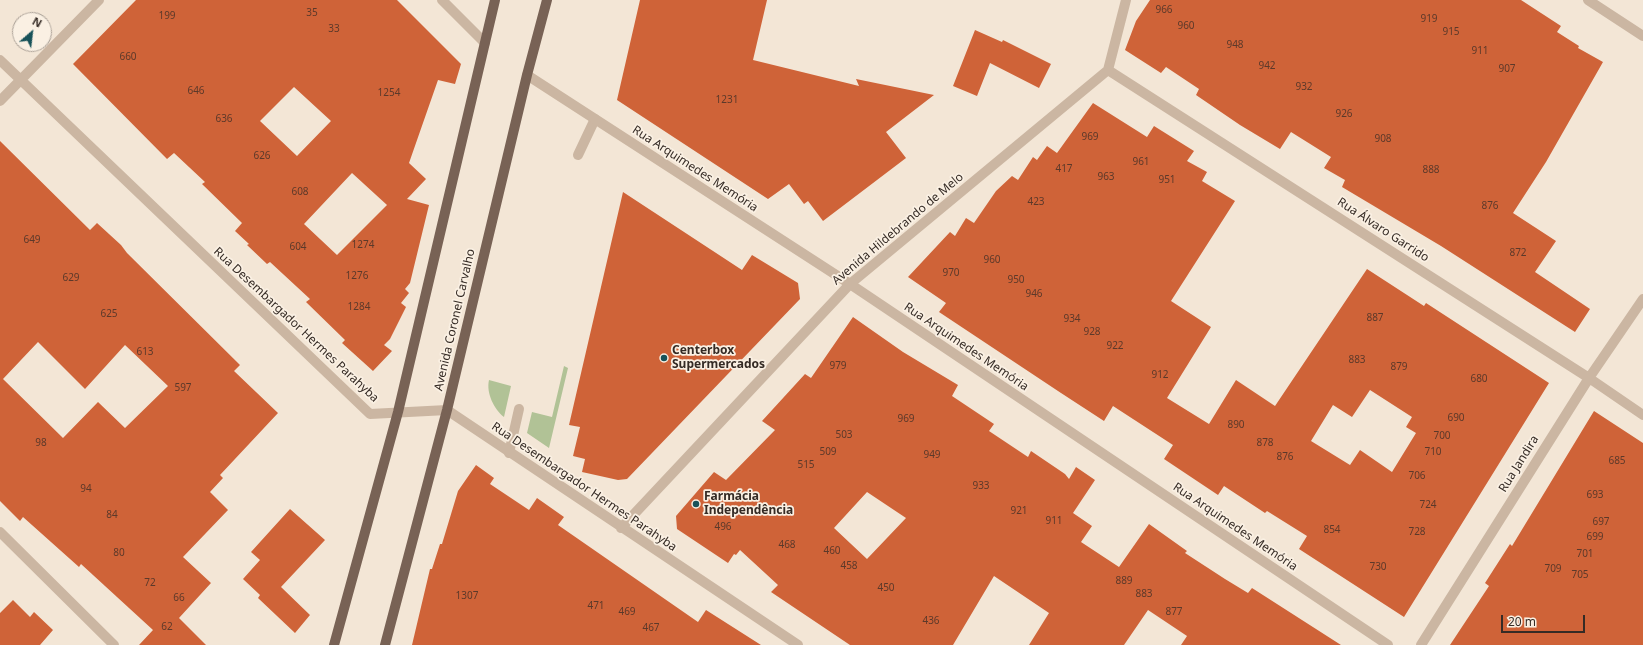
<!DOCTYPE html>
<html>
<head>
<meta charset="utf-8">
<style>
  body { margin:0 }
  #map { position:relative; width:1643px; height:645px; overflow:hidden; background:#f3e6d6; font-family:"Noto Sans",sans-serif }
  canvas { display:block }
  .north { position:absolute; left:12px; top:12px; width:40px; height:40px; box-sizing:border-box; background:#faf0e3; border:1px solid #aba197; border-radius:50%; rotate:28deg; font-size:11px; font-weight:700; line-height:16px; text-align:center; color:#352b25 }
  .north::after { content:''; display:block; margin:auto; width:14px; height:18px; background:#185259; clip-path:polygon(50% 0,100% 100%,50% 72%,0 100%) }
  .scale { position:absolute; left:1501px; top:615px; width:84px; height:18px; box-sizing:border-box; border:2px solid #352b25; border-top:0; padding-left:5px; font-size:12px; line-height:14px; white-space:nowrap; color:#352b25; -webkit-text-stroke:3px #faf0e3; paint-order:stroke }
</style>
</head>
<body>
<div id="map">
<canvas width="1643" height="645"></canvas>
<div class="north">N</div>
<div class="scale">20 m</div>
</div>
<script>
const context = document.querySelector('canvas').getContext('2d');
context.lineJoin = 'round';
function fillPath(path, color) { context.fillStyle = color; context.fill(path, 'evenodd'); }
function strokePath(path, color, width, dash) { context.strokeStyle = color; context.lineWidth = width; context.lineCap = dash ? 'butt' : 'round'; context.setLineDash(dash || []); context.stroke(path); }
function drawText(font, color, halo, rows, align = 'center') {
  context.font = font + ' "Noto Sans",sans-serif'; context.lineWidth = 3.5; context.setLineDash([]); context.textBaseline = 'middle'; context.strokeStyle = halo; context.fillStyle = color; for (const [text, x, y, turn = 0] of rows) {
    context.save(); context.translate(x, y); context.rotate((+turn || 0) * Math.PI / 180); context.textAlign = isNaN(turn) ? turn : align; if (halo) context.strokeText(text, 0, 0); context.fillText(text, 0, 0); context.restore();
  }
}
const green = new Path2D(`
  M 564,366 L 568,368 L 549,448 L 527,433 L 532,412 L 552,417 Z
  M 489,380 L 511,386 L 504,417 C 494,409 486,393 489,380 Z`);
const building = new Path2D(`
  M 136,0 L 397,0 L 461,64 L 455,84 L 438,80 L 409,163 L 426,179 L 407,199 L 429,205 L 410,283 L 405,289 L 409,293 L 401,303 L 406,307 L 390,339 L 384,345 L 392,351 L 373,371 L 342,343 L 345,340 L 306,302 L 310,299 L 270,262 L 267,264 L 247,245 L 249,244 L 235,231 L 242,223 L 202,184 L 205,182 L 174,153 L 167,159 L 73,64 ZM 294,87 L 331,121 L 297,156 L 260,121 ZM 352,173 L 387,205 L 337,255 L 304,224 Z
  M 640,0 L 767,0 L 753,60 L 859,86 L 856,79 L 934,95 L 886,132 L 906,158 L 823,221 L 808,201 L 804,204 L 789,184 L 768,199 L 617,100 Z
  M 1150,0 L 1521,0 L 1561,26 L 1557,32 L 1579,46 L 1578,48 L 1603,62 L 1546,162 L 1513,213 L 1556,241 L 1535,272 L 1590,309 L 1575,332 L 1441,246 L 1342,187 L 1345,180 L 1324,168 L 1331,157 L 1291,132 L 1280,149 L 1240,125 L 1196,95 L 1199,89 L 1166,67 L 1161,73 L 1125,50 L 1136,21 Z
  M 975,30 L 1002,42 L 1003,40 L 1051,64 L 1039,88 L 990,63 L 977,96 L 953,86 Z
  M 1093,103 L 1147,137 L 1154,126 L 1194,151 L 1187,161 L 1207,172 L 1202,181 L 1235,201 L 1171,301 L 1211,327 L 1167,398 L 1209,424 L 1236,380 L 1275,406 L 1367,269 L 1424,306 L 1426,303 L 1549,383 L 1404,617 L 1299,549 L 1307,536 L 1267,511 L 1265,513 L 1224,486 L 1218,495 L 1164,459 L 1173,445 L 1113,406 L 1104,421 L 1061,393 L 939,312 L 946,303 L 908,277 L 950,232 L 955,236 L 966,218 L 974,223 L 996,191 L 1012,176 L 1018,180 L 1033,157 L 1037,160 L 1047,146 L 1057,153 ZM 1370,390 L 1412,417 L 1406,427 L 1416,433 L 1392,472 L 1360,450 L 1350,465 L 1311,441 L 1333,405 L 1352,417 Z
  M 0,141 L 90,230 L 97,223 L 121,245 L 127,253 L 240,365 L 234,371 L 278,413 L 220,475 L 223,478 L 210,492 L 228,510 L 183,557 L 211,583 L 179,618 L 206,645 L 139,645 L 153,630 L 81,564 L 79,567 L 23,517 L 20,521 L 0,501 ZM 38,342 L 85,389 L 125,345 L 168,386 L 125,428 L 98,402 L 63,438 L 3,379 Z
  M 623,192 L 742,270 L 752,255 L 798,283 L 800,299 L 627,479 L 618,480 L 582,472 L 585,459 L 573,456 L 580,427 L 569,425 Z
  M 853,317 L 903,352 L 958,385 L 952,396 L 994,424 L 989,431 L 1028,457 L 1031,451 L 1065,474 L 1069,479 L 1076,467 L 1095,480 L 1073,513 L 1092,526 L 1081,542 L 1119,567 L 1149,524 L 1187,551 L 1185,553 L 1225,579 L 1248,593 L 1252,588 L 1341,645 L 1181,645 L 1187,636 L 1148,610 L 1124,645 L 1029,645 L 1049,613 L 994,576 L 953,645 L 850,645 L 771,592 L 778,585 L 740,550 L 736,555 L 734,554 L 728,563 L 677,529 L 676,516 L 714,472 L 726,480 L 775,430 L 762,421 L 805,374 L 811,378 ZM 867,492 L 906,518 L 867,559 L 834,528 Z
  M 1594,411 L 1643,443 L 1643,645 L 1450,645 L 1489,586 L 1485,583 L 1510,544 L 1512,546 Z
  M 476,465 L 494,478 L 490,484 L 529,510 L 537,498 L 564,517 L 558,525 L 698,622 L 706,610 L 761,645 L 412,645 L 430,569 L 432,569 L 440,544 L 442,544 L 458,491 Z
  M 290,509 L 325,540 L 281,587 L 310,615 L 295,633 L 258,598 L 260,595 L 243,579 L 260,560 L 251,552 Z
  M 13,600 L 30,617 L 34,612 L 53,630 L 40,645 L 0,645 L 0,613 Z`);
const service = new Path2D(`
  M 578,155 L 595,119
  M 509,453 L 519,409`);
const minor = new Path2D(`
  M 442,0 L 485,43
  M 1588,0 L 1643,36
  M 0,60 L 370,414 L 447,410 L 798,645
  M 1108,70 L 1589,378 L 1643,415
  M 527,75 L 850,284 L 1388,645
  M 0,101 L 99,0
  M 621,528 L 850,284 L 1108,70 L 1126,0
  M 0,532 L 114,645
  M 1421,645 L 1589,378 L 1643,299`);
const primary = new Path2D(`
  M 334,645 L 398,412 L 495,0
  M 385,645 L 447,410 L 527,75 L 547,0`);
const markers = [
  [664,358,4,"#185259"],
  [696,504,4,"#185259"]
];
const numberNames = [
  ["966",1164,10],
  ["35",312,13],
  ["199",167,16],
  ["919",1429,19],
  ["960",1186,26],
  ["33",334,29],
  ["915",1451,32],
  ["948",1235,45],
  ["911",1480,51],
  ["660",128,57],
  ["942",1267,66],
  ["907",1507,69],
  ["932",1304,87],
  ["646",196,91],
  ["1254",389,93],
  ["1231",727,100],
  ["926",1344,114],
  ["636",224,119],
  ["969",1090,137],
  ["908",1383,139],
  ["626",262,156],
  ["961",1141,162],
  ["417",1064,169],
  ["888",1431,170],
  ["963",1106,177],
  ["951",1167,180],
  ["608",300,192],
  ["423",1036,202],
  ["876",1490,206],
  ["649",32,240],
  ["1274",363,245],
  ["604",298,247],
  ["872",1518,253],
  ["960",992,260],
  ["970",951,273],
  ["1276",357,276],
  ["629",71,278],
  ["950",1016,280],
  ["946",1034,294],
  ["1284",359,307],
  ["625",109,314],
  ["887",1375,318],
  ["934",1072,319],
  ["928",1092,332],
  ["922",1115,346],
  ["613",145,352],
  ["883",1357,360],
  ["979",838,366],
  ["879",1399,367],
  ["912",1160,375],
  ["680",1479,379],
  ["597",183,388],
  ["690",1456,418],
  ["969",906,419],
  ["890",1236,425],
  ["503",844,435],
  ["700",1442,436],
  ["98",41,443],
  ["878",1265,443],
  ["509",828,452],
  ["710",1433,452],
  ["949",932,455],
  ["876",1285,457],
  ["685",1617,461],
  ["515",806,465],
  ["706",1417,476],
  ["933",981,486],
  ["94",86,489],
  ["693",1595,495],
  ["724",1428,505],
  ["921",1019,511],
  ["84",112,515],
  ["911",1054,521],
  ["697",1601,522],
  ["496",723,527],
  ["854",1332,530],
  ["728",1417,532],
  ["699",1595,537],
  ["468",787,545],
  ["460",832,551],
  ["80",119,553],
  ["701",1585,554],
  ["458",849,566],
  ["730",1378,567],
  ["709",1553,569],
  ["705",1580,575],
  ["889",1124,581],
  ["72",150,583],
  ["450",886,588],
  ["883",1144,594],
  ["1307",467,596],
  ["66",179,598],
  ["471",596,606],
  ["469",627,612],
  ["877",1174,612],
  ["436",931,621],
  ["62",167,627],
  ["467",651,628]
];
const streetNames = [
  ["Rua Arquimedes Memória",695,169,33],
  ["Avenida Hildebrando de Melo",898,229,-40],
  ["Rua Álvaro Garrido",1383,230,33],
  ["Avenida Coronel Carvalho",455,320,-77],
  ["Rua Desembargador Hermes Parahyba",296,325,43],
  ["Rua Arquimedes Memória",966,347,34],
  ["Rua Jandira",1519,464,-58],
  ["Rua Desembargador Hermes Parahyba",584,487,34],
  ["Rua Arquimedes Memória",1235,527,34]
];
const poiNames = [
  ["Centerbox",672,351],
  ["Supermercados",672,365],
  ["Farmácia",704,497],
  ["Independência",704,511]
];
fillPath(green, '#b1c296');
fillPath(building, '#cf6338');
strokePath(service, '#cbb6a2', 10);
strokePath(minor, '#cbb6a2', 10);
strokePath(primary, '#786255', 10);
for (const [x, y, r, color] of markers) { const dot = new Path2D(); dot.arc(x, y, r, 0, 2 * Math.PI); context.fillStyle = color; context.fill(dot); strokePath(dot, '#faf0e3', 1.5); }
drawText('10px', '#5c392a', null, numberNames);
drawText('12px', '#352b25', '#faf0e3', streetNames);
drawText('bold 12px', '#352b25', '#faf0e3', poiNames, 'left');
</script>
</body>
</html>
